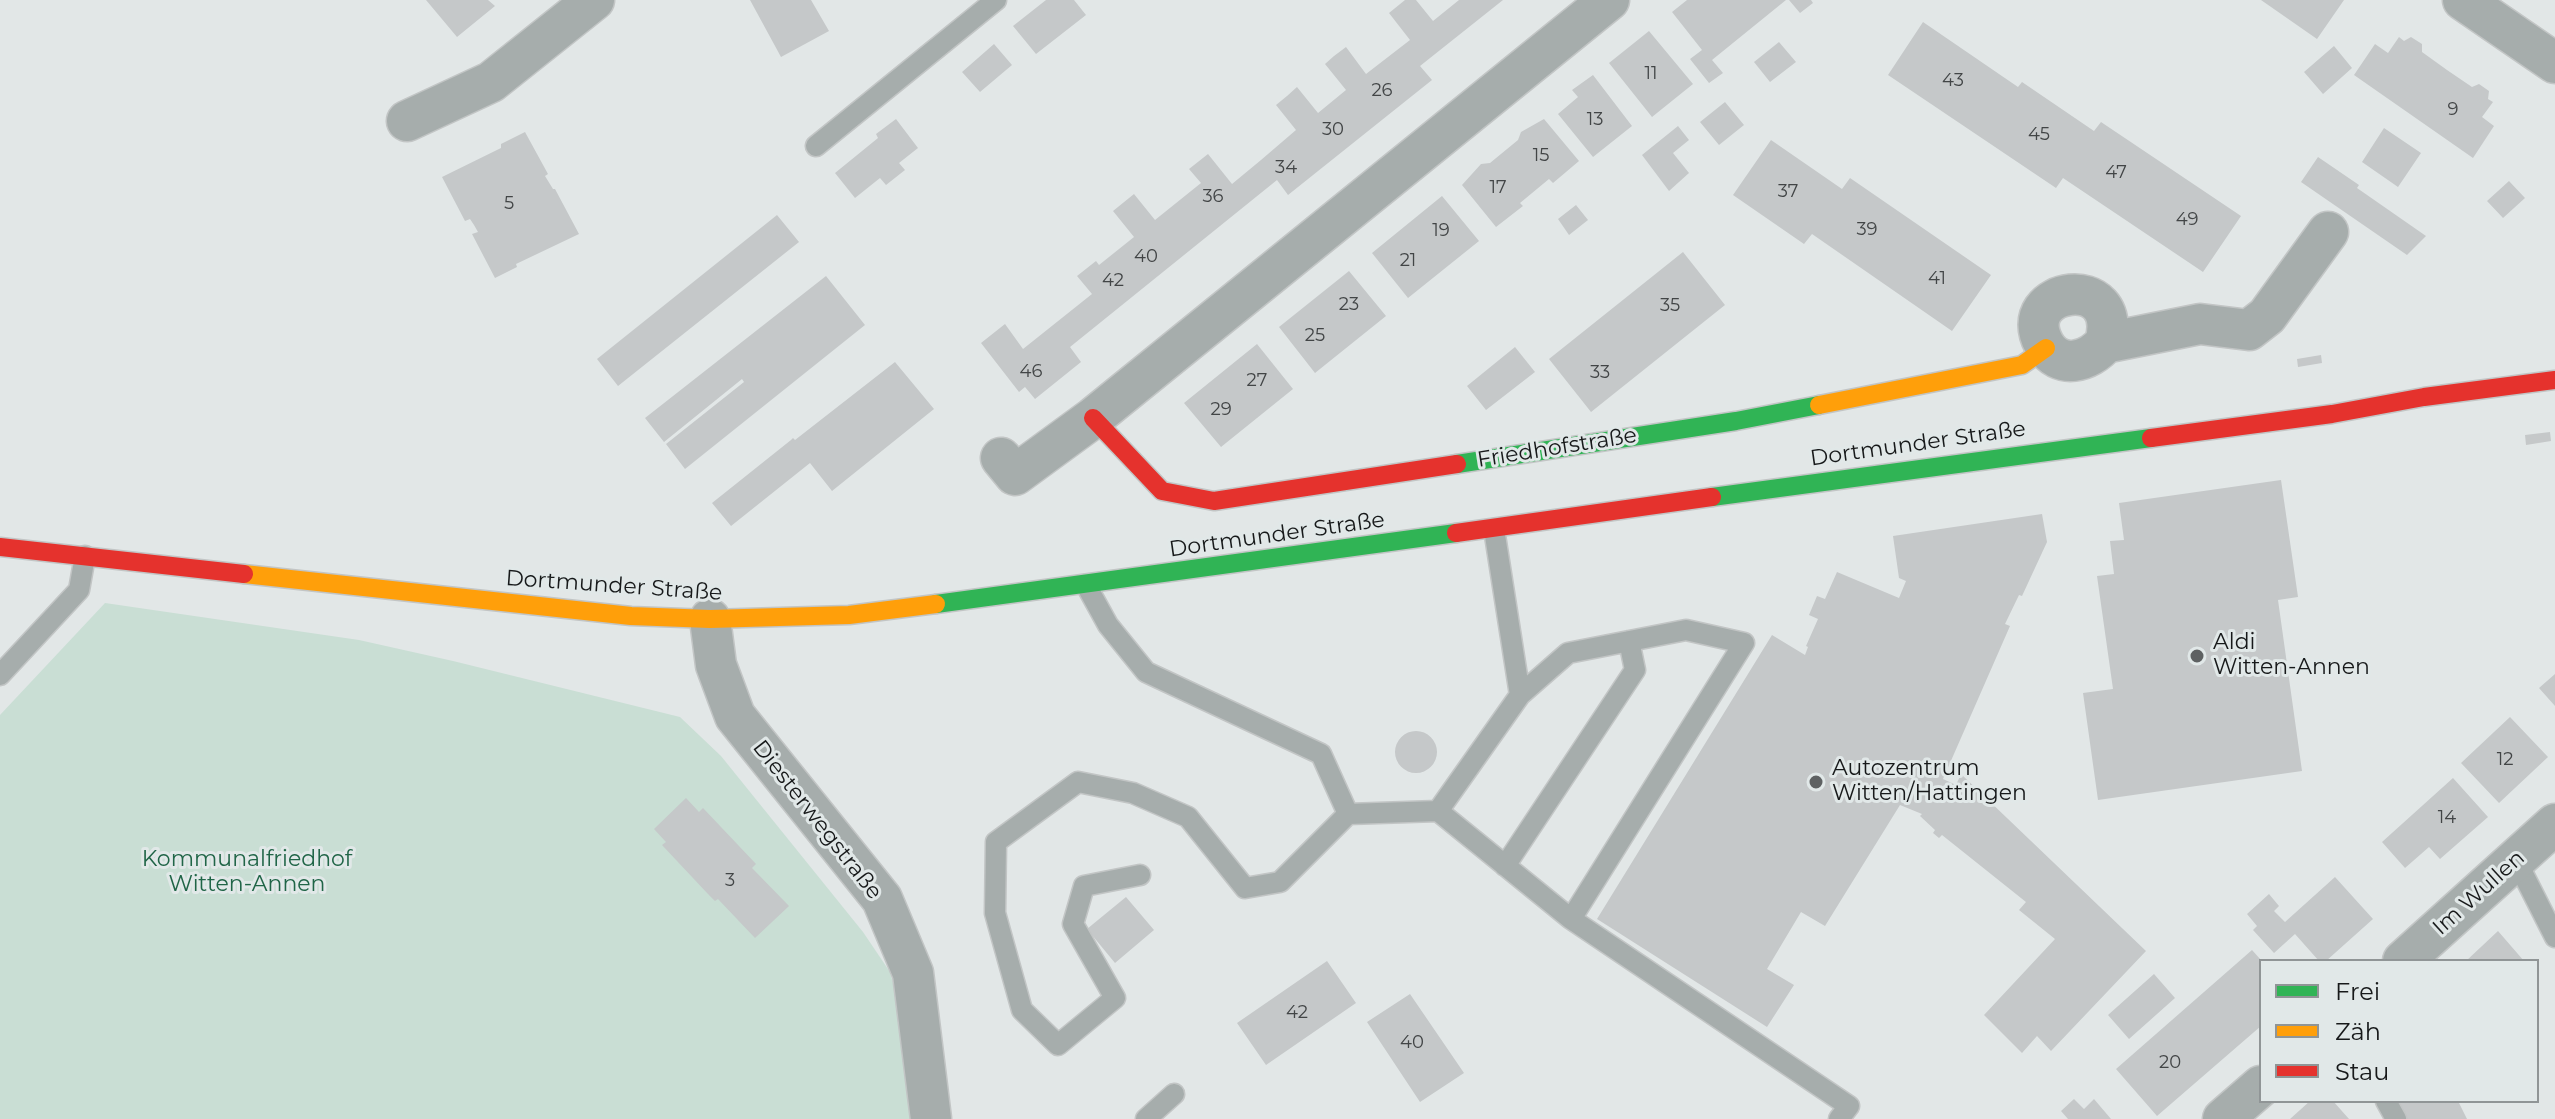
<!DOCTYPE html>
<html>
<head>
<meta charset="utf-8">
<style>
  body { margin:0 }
  #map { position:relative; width:2555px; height:1119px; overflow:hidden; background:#e2e7e7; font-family:Montserrat,sans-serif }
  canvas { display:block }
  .legend { position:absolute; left:2259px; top:959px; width:280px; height:144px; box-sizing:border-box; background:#e1e8e8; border:2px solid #909596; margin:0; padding:10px 14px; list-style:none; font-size:24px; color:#17191a }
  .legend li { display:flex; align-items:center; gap:16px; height:40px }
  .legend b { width:40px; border:2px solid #909596 }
</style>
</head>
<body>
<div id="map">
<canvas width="2555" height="1119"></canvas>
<ul class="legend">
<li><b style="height:10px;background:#30b455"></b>Frei</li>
<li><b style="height:10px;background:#ff9f0a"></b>Zäh</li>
<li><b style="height:10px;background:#e5322d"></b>Stau</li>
</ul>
</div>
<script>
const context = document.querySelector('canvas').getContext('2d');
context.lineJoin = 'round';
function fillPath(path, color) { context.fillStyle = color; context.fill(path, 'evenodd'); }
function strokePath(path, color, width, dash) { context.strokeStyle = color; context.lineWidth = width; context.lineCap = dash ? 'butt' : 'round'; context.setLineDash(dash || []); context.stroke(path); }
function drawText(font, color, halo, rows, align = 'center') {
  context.font = font + ' Montserrat,sans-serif'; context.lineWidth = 6; context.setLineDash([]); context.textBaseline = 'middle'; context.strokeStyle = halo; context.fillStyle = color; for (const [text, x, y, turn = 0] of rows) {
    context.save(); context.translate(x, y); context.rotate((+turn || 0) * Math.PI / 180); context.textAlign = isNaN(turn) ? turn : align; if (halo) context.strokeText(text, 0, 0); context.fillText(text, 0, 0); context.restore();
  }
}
const green = new Path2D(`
  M 105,603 L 359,640 L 453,661 L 680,717 L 721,756 L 863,932 L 890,972 L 897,997 L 913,1119 L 0,1119 L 0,715 Z`);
const building = new Path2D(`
  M 426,0 L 488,0 L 495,6 L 457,37 Z
  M 750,0 L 811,0 L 829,31 L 781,57 Z
  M 1046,0 L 1074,0 L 1086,15 L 1036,54 L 1013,26 Z
  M 1405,0 L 1416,0 L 1433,21 L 1459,0 L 1503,0 L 1420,66 L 1432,80 L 1288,195 L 1277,180 L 1220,226 L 1070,347 L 1081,362 L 1035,399 L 1025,387 L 1019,392 L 981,343 L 1005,324 L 1023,349 L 1092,294 L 1077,276 L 1096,261 L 1099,265 L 1134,237 L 1113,211 L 1134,194 L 1155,220 L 1201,183 L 1189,169 L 1208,154 L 1232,184 L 1261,160 L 1296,130 L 1276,105 L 1287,96 L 1297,87 L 1318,113 L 1346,90 L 1325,64 L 1334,56 L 1346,47 L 1366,74 L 1410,40 L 1389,13 Z
  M 1687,0 L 1786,0 L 1712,60 L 1723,73 L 1709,83 L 1690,59 L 1702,50 L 1672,12 Z
  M 1789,0 L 1811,0 L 1813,3 L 1800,13 Z
  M 2261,0 L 2344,0 L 2317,39 Z
  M 1923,22 L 2018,87 L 2022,82 L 2094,131 L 2101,122 L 2241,216 L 2203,272 L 2063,178 L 2056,188 L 1888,75 Z
  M 1649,31 L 1693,84 L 1652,117 L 1609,63 Z
  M 2399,37 L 2404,41 L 2411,37 L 2422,44 L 2422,52 L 2447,70 L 2472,87 L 2479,84 L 2489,91 L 2488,99 L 2493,102 L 2482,117 L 2494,126 L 2473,158 L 2354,75 L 2375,44 L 2388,53 Z
  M 1779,42 L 1796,62 L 1770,82 L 1754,62 Z
  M 994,44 L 1012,65 L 980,92 L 962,72 Z
  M 2334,46 L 2352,68 L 2323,94 L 2304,72 Z
  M 1593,75 L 1632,126 L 1593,157 L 1558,114 L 1578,97 L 1572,90 Z
  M 1725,102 L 1744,125 L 1719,145 L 1700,122 Z
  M 896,119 L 918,148 L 899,163 L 905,170 L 886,185 L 880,178 L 855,198 L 835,173 L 878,138 L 876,134 Z
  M 1544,119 L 1579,161 L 1553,183 L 1549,179 L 1520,203 L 1523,206 L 1496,227 L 1462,185 L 1481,164 L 1490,163 L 1518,140 L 1521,132 Z
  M 1678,126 L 1689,140 L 1673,153 L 1689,173 L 1669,191 L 1642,155 Z
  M 2384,128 L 2421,153 L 2398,187 L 2362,162 Z
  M 525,132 L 548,174 L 545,176 L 553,189 L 555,189 L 579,234 L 516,264 L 517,267 L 495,278 L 472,234 L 478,232 L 474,225 L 470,219 L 465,221 L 442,177 L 501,148 L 501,144 Z
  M 1771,140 L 1842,189 L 1850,178 L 1991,275 L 1952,331 L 1812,234 L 1804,244 L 1733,195 Z
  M 2318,157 L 2359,185 L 2357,188 L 2426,236 L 2407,255 L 2301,182 Z
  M 2509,181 L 2525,198 L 2503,218 L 2487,201 Z
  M 1442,196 L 1479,241 L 1408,298 L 1372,253 Z
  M 1576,205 L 1588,220 L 1569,235 L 1558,219 Z
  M 777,215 L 799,242 L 618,386 L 597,359 Z
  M 1683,252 L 1725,305 L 1591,412 L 1549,359 Z
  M 1349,271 L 1386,316 L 1315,373 L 1279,327 Z
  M 826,276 L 865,325 L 685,469 L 666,444 L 744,382 L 742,379 L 664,442 L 645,418 Z
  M 1257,344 L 1293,389 L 1221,447 L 1184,403 Z
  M 1515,347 L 1535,372 L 1486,410 L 1467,386 Z
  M 2321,355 L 2322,363 L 2298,367 L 2297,359 Z
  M 895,362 L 934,409 L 832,491 L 810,463 L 731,526 L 712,503 L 791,440 L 793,438 L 795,440 Z
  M 2550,432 L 2551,441 L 2526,445 L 2525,435 Z
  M 2281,480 L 2298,597 L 2278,600 L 2302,771 L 2098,800 L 2083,693 L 2113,689 L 2097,576 L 2114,574 L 2110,541 L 2124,540 L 2119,503 Z
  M 2042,514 L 2047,542 L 2022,596 L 2019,595 L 2005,624 L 2010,626 L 1943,779 L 1956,785 L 1961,774 L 2146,951 L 2051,1051 L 2037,1036 L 2022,1053 L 1984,1015 L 2055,939 L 2019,910 L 2026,902 L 1942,835 L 1939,838 L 1933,833 L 1935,830 L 1920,816 L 1922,814 L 1900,805 L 1825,926 L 1801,912 L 1767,969 L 1794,985 L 1767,1027 L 1597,919 L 1772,635 L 1805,655 L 1808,647 L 1806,646 L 1818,619 L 1809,615 L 1817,596 L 1825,599 L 1837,572 L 1899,598 L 1906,581 L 1899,578 L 1893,536 Z
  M 2555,674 L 2555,706 L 2539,688 Z
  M 2510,717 L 2548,757 L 2499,803 L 2461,763 Z
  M1395 752a21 21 0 1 1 42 0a21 21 0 1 1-42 0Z
  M 2453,778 L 2488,817 L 2440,859 L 2429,847 L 2405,868 L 2382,842 Z
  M 686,798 L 699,812 L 703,808 L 756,864 L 752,868 L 789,906 L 755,938 L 718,899 L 715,901 L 708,894 L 662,845 L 666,842 L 654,829 Z
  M 2335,877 L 2373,919 L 2326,961 L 2319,961 L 2295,934 L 2274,953 L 2253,930 L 2257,926 L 2247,914 L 2269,894 L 2279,906 L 2274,911 L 2285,922 Z
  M 1126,897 L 1154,930 L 1115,963 L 1087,929 Z
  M 2498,931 L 2524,961 L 2466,961 Z
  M 2252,950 L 2261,960 L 2261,1026 L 2157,1116 L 2116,1069 Z
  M 1327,961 L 1356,1003 L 1266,1065 L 1237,1023 Z
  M 2154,974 L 2175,998 L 2129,1039 L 2108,1015 Z
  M 1410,994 L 1464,1073 L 1420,1102 L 1367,1022 Z
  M 2074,1099 L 2084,1109 L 2094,1099 L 2111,1119 L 2068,1119 L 2061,1111 Z
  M 2310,1101 L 2333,1101 L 2349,1119 L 2290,1119 Z
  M 2396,1101 L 2458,1101 L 2467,1119 L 2406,1119 Z`);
const lane = new Path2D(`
  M 816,146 L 996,0
  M 1086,585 L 1108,625 L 1146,672 L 1321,754 L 1348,814 L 1438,811 L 1571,919 L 1849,1106 L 1839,1119
  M 0,675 L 79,590 L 85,556
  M 1520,695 L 1568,653 L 1686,630 L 1744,643 L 1571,919
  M 1438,811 L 1520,695 L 1494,529
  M 2516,860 L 2555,937
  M 1505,866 L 1635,670 L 1629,641
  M 1140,875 L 1084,886 L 1073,924 L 1115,998 L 1058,1045 L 1022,1010 L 995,913 L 996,842 L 1078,782 L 1133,793 L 1188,817 L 1245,888 L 1280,882 L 1348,814
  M 2386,1101 L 2396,1119
  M 1146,1119 L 1174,1094`);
const street = new Path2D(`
  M 2463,0 L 2555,63
  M 407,121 L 491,82 L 594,0
  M 2105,343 C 2125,270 2013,287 2044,344 C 2059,371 2089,362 2105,343 L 2200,324 L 2249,330 L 2267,316 L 2328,232
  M 1001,458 L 1015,475 L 1093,418 L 1609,0
  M 710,619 L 716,665 L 735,716 L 882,899 L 913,973 L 931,1119
  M 2403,961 L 2555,824
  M 2223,1119 L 2261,1086`);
const fast = new Path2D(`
  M 1457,464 L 1736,421 L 1819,405
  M 1712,497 L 2151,438
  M 936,604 L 1456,533`);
const slow = new Path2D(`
  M 1819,405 L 2022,365 L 2046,348
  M 244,574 L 631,616 L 710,619 L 849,615 L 936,604`);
const jam = new Path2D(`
  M 1093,418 L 1162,491 L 1214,501 L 1457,464
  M 2151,438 L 2332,414 L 2424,397 L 2555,380
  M 1456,533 L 1712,497
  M 0,547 L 244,574`);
const markers = [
  [2197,656,8,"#5e6162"],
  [1816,782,8,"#5e6162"]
];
const numberNames = [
  ["11",1651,74],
  ["43",1953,81],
  ["26",1382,91],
  ["9",2453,110],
  ["13",1595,120],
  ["30",1333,130],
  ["45",2039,135],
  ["15",1541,156],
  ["34",1286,168],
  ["47",2116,173],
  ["17",1498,188],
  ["37",1788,192],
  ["36",1213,197],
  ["5",509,204],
  ["49",2187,220],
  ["39",1867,230],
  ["19",1441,231],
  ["40",1146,257],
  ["21",1408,261],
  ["41",1937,279],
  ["42",1113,281],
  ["23",1349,305],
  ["35",1670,306],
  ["25",1315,336],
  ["46",1031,372],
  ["33",1600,373],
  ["27",1257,381],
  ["29",1221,410],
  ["12",2505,760],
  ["14",2447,818],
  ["3",730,881],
  ["42",1297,1013],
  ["40",1412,1043],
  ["20",2170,1063]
];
const streetNames = [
  ["Dortmunder Straße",1918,444,-8],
  ["Friedhofstraße",1557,448,-9],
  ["Dortmunder Straße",1277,535,-8],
  ["Dortmunder Straße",614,586,4],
  ["Diesterwegstraße",817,820,52],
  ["Im Wullen",2479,893,-42]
];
const poiNames = [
  ["Aldi",2213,643],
  ["Witten-Annen",2213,668],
  ["Autozentrum",1832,769],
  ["Witten/Hattingen",1832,794]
];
const parkNames = [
  ["Kommunalfriedhof",247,860],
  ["Witten-Annen",247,885]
];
fillPath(green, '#c9ded4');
fillPath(building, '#c5c8c9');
strokePath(lane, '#c2c5c5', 23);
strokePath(street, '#c2c5c5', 43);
strokePath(fast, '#c2c5c5', 21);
strokePath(slow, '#c2c5c5', 21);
strokePath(jam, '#c2c5c5', 21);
strokePath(lane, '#a6adac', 20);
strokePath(street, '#a6adac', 40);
strokePath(fast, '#30b455', 18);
strokePath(slow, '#ff9f0a', 18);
strokePath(jam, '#e5322d', 18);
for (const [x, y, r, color] of markers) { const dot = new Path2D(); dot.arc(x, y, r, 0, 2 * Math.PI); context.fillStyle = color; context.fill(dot); strokePath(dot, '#e1e8e8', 3); }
drawText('18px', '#424546', null, numberNames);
drawText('22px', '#17191a', '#e1e8e8', streetNames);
drawText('22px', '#17191a', '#e1e8e8', poiNames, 'left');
drawText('22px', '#206547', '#e1e8e8', parkNames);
</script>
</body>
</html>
